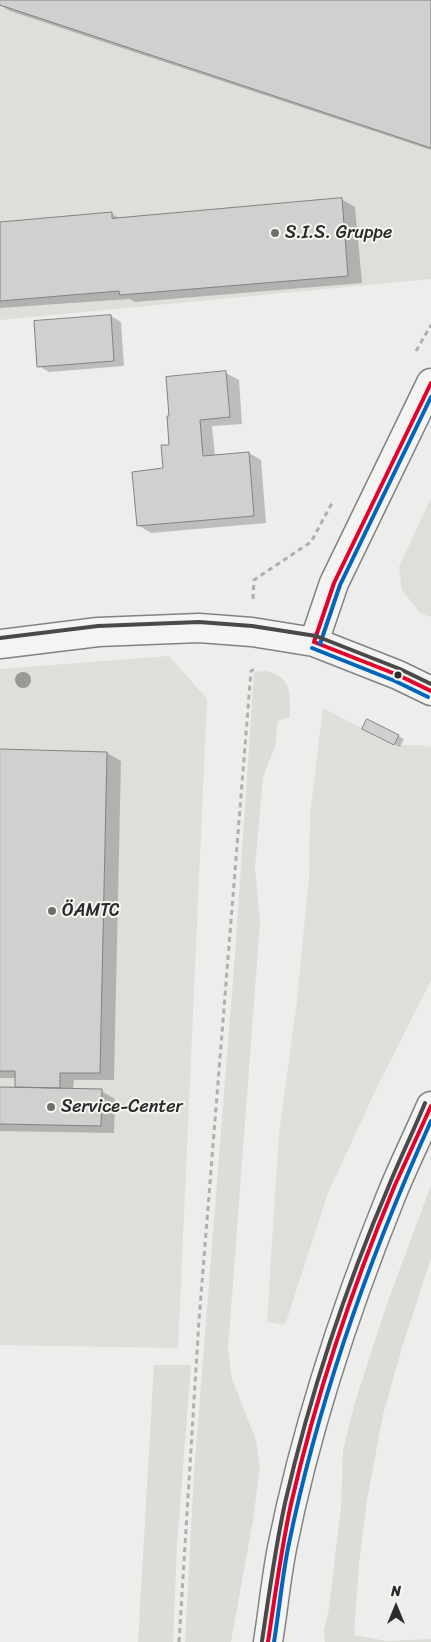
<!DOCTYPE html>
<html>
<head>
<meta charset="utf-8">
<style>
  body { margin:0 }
  #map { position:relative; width:431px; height:1642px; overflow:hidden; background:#ededeb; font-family:Sriracha,sans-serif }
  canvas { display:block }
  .north { position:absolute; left:371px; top:1582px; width:50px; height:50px; -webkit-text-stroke:4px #f6f6f2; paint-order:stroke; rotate:0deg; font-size:14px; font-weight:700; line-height:20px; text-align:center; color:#2b2b2b }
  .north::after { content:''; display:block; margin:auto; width:18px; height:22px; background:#2b2b2b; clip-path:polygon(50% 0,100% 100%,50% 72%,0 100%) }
</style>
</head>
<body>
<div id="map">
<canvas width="431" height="1642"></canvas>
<div class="north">N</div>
</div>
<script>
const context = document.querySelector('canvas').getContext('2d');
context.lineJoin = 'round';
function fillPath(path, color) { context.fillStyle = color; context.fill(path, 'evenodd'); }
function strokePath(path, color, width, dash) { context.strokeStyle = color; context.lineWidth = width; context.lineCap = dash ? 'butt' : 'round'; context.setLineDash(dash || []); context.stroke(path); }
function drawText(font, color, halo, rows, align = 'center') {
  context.font = font + ' Sriracha,sans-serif'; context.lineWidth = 4; context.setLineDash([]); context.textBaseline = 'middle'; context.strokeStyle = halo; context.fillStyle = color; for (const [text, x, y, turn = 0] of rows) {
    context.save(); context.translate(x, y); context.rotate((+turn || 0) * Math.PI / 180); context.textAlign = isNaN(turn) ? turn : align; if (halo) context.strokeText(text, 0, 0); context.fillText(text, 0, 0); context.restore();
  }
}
const built = new Path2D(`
  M 0,0 L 431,0 L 431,279 L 0,320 Z
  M 431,498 L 431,617 L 420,613 L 402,590 L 399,567 Z
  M 169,656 L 207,699 L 178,1348 L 0,1345 L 0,669 Z
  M 323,708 L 394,745 L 419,745 L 431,747 L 431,981 L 378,1085 L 328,1193 L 285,1325 L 267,1322 L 279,1134 L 297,1001 L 309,877 L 310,815 Z`);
const green = new Path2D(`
  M 265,671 C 293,676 290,694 290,717 L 278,721 L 275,747 L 263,777 L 255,868 L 260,922 L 228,1349 L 232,1379 L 256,1440 L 260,1467 L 253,1520 L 231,1642 L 185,1642 L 194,1473 L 235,954 L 254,672 Z
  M 431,1185 L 431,1258 L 401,1351 L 383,1415 L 367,1500 L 359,1564 L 354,1635 L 387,1641 L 431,1639 L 431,1642 L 325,1642 L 324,1631 L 329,1608 L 341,1507 L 343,1451 L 355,1402 L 387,1304 Z
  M 154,1365 L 191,1365 L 177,1546 L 173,1642 L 138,1642 Z`);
const shadow = new Path2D(`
  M 0,0 L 431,0 L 431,150 L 10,11 L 0,5 Z
  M 341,199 L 355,207 L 362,283 L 135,302 L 129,299 L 0,308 L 0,223 L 112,214 L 121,219 Z
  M 111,316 L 121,322 L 124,366 L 49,372 L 39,366 Z
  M 226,373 L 239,380 L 242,424 L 212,426 L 215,456 L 249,453 L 261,460 L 266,523 L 151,533 L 138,525 L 164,470 L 170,446 Z
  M 368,720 L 404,739 L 400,747 L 369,732 Z
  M 0,751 L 107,753 L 121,761 L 114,1080 L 74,1080 L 73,1090 L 101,1091 L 115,1099 L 114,1133 L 0,1131 L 0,1088 L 16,1089 L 16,1078 L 0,1078 Z`);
const building = new Path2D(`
  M 0,0 L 431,0 L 431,148 L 0,5 Z
  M 342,198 L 348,276 L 120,295 L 119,291 L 0,301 L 0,222 L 112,212 L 112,218 Z
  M 111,315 L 114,361 L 37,367 L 34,321 Z
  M 226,371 L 230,417 L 200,420 L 203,456 L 249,452 L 254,516 L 137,526 L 132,472 L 163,468 L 161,445 L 169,445 L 167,416 L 169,416 L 166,377 Z
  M 367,719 L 399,735 L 394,745 L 362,729 Z
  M 0,749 L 107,752 L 100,1073 L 60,1073 L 60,1088 L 15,1087 L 15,1071 L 0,1071 Z
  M 0,1087 L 102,1089 L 101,1126 L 0,1124 Z`);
const path = new Path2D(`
  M 416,351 L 431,325
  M 253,599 L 254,580 L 311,542 L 332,503
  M 179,1642 L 199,1320 L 251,671 L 257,668`);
const secondary = new Path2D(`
  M 314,642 L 334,583 L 431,383
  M 0,644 L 98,632 L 199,628 L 252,632 L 314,642 L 398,675 L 431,691`);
const primary = new Path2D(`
  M 268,1642 C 273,1611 276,1579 282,1548 C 306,1428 345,1310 391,1196 C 403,1166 418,1136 431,1106`);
const bus1 = new Path2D(`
  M 314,642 L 334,583 L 431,383
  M 314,642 L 398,675 L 431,691
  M 268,1642 C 275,1596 281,1550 291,1504 C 316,1396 352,1288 395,1185 C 407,1159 419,1132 431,1106`);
const bus2 = new Path2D(`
  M 320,644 L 340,585 L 431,397
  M 312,648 L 395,681 L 428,697
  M 274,1642 C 279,1611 282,1579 288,1548 C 318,1401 369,1258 431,1121`);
const bus3 = new Path2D(`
  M 0,638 L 98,626 L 199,622 L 252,626 L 316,636 L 400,669 L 431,684
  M 262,1641 C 269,1595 275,1549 285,1503 C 310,1394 346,1286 390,1183 C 401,1156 414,1130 425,1103`);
const trees = [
  [23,680]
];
const markers = [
  [275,233,5,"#6f6f6e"],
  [398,675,4.5,"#2b2b2b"],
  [52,911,5,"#6f6f6e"],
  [51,1107,5,"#6f6f6e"]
];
const poiNames = [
  ["S.I.S. Gruppe",285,233],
  ["ÖAMTC",62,911],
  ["Service-Center",61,1107]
];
fillPath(built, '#dededb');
fillPath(green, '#dcdcd9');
fillPath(shadow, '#0003');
fillPath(building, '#d0d0cf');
strokePath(building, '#828281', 1);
strokePath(secondary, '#828281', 31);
strokePath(primary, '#828281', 31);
strokePath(path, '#afafae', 3, [5, 4]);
strokePath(secondary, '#f4f4f2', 28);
strokePath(primary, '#f4f4f2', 28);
strokePath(bus1, '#e4002b', 4);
strokePath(bus2, '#0065bd', 4);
strokePath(bus3, '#4a4948', 4);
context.fillStyle = '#999997';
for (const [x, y] of trees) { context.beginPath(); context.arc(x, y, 8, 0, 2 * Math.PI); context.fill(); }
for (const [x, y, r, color] of markers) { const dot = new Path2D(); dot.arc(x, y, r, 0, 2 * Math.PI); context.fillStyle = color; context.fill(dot); strokePath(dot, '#f6f6f2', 2); }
drawText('18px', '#2b2b2b', '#f6f6f2', poiNames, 'left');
</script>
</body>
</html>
